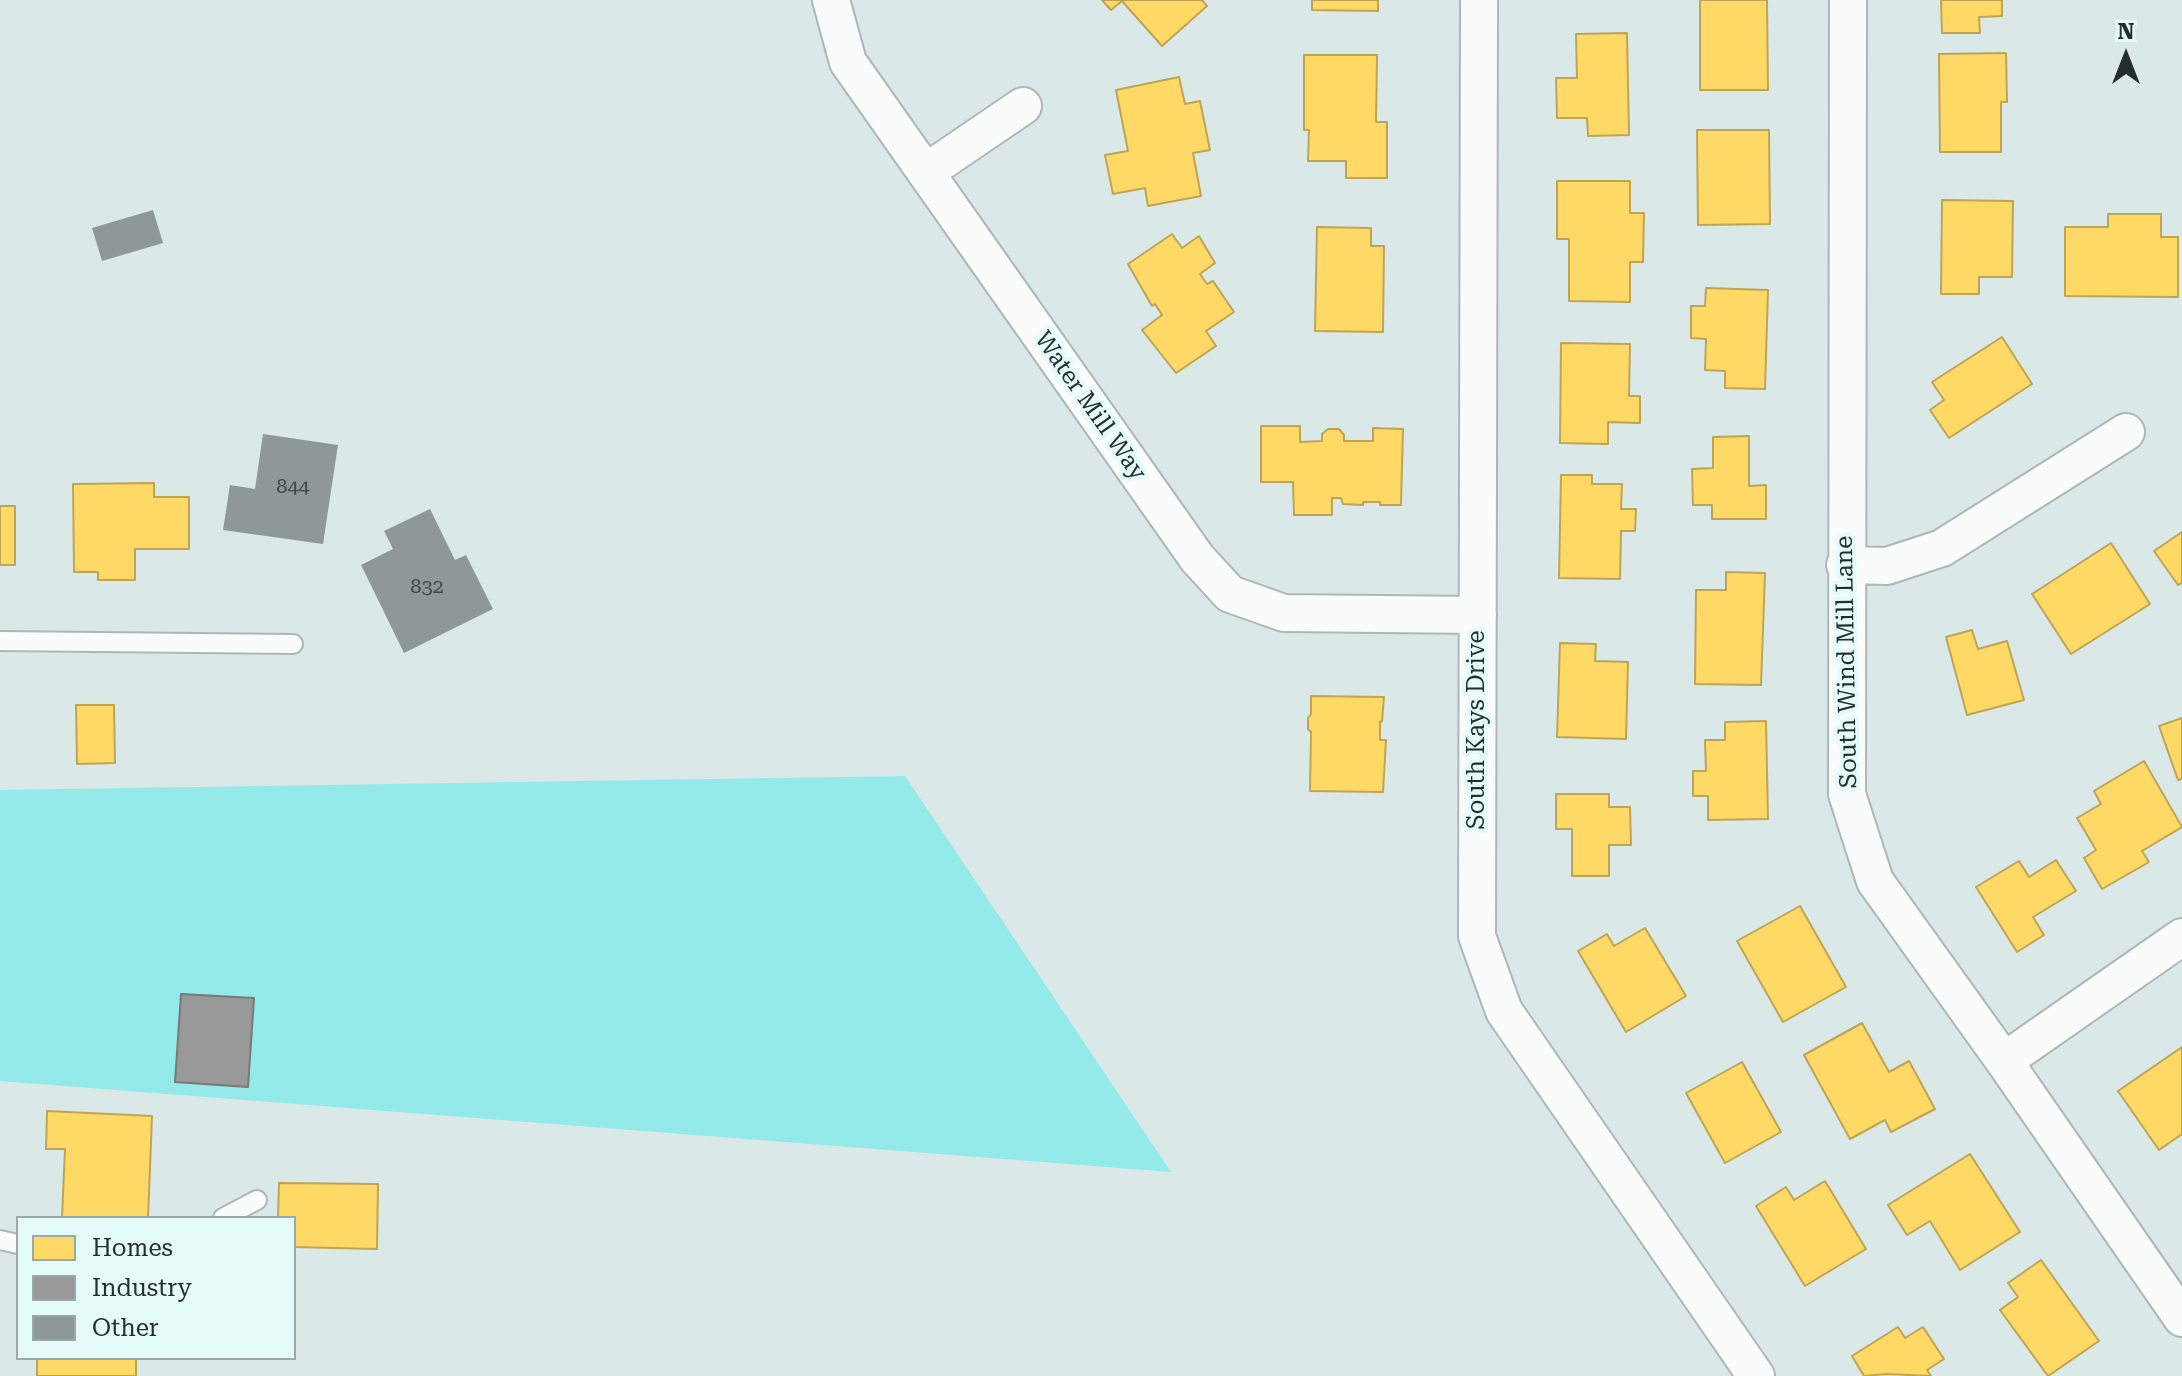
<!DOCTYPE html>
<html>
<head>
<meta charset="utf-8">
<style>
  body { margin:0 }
  #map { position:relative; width:2182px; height:1376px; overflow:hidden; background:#dbe8e8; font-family:"Roboto Serif",serif }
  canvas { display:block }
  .legend { position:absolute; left:16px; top:1216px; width:280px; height:144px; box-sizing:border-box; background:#e4fbfa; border:2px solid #98a9a8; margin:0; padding:10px 14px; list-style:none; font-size:24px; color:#252d2d }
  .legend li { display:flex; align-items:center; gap:16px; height:40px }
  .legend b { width:40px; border:2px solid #98a9a8 }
  .north { position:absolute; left:2086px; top:16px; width:80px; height:80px; -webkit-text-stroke:6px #e4fbfa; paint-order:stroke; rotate:0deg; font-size:22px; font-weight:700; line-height:32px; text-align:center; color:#252d2d }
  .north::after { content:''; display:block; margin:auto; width:28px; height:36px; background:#252d2d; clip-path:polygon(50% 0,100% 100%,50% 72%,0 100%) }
</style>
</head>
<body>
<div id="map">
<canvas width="2182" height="1376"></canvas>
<ul class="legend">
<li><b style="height:22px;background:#ffd966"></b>Homes</li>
<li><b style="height:22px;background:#999"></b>Industry</li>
<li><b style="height:22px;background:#8f9898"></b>Other</li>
</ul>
<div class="north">N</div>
</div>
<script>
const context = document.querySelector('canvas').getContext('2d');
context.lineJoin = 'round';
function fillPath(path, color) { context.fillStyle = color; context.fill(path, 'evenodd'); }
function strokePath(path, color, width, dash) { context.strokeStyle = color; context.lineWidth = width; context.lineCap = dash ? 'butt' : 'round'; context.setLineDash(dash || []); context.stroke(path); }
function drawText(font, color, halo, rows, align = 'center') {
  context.font = font + ' "Roboto Serif",serif'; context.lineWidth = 8; context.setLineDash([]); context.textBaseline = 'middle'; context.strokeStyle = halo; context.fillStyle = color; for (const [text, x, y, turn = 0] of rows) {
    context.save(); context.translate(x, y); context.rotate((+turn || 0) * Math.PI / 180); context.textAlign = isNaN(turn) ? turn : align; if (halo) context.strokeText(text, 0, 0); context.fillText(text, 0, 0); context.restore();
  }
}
const green = new Path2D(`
  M 905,776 L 1171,1172 L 0,1081 L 0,790 Z`);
const homes = new Path2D(`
  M 1102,0 L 1202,0 L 1207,6 L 1162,46 L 1122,1 L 1111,10 Z
  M 1312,0 L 1378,0 L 1378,11 L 1312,10 Z
  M 1700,0 L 1767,0 L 1768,90 L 1700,90 Z
  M 1941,0 L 2002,0 L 2002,16 L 1979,17 L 1980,33 L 1942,33 Z
  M 1627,33 L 1629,135 L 1588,136 L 1587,118 L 1557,118 L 1556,78 L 1577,78 L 1576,34 Z
  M 2006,53 L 2007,102 L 2001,102 L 2001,152 L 1940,152 L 1939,54 Z
  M 1304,55 L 1377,55 L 1376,122 L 1387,122 L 1387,178 L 1346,178 L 1346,161 L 1308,161 L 1309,130 L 1304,130 Z
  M 1179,77 L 1185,104 L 1200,101 L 1210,150 L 1193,153 L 1201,196 L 1148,206 L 1145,188 L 1113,194 L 1105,155 L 1128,151 L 1116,90 Z
  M 1697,130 L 1769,130 L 1770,224 L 1698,225 Z
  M 1557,181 L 1630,181 L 1630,213 L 1644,213 L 1643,262 L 1630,262 L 1630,302 L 1569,301 L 1569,239 L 1557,239 Z
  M 1942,200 L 2013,201 L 2012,277 L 1979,277 L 1979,294 L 1941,294 Z
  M 2108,214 L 2161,214 L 2161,237 L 2178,237 L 2178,297 L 2065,296 L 2065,227 L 2108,227 Z
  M 1317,227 L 1371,228 L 1371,246 L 1384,246 L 1383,332 L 1315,331 Z
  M 1172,234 L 1182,248 L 1199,236 L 1215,263 L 1200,274 L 1207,284 L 1213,281 L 1234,312 L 1206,331 L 1216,346 L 1176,373 L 1142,330 L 1162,315 L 1155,304 L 1152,306 L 1128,264 Z
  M 1706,288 L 1768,290 L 1765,389 L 1725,388 L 1725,371 L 1705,370 L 1706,339 L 1691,338 L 1691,306 L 1705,306 Z
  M 2002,337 L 2032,384 L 1949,438 L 1930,410 L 1944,400 L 1932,382 Z
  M 1561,343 L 1630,344 L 1629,396 L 1640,396 L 1640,423 L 1608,422 L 1608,444 L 1560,443 Z
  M 1261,426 L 1300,426 L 1300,442 L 1322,441 L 1322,434 L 1328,429 L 1339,429 L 1344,435 L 1344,441 L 1373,441 L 1373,428 L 1403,429 L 1401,505 L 1380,505 L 1380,502 L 1363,502 L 1363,505 L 1343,504 L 1341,498 L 1332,498 L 1332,515 L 1294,515 L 1293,482 L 1261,482 Z
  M 1749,436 L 1749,486 L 1766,485 L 1766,519 L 1712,519 L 1712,505 L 1693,505 L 1692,469 L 1713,468 L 1713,437 Z
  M 1561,475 L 1592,475 L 1592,484 L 1622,484 L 1621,509 L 1636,509 L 1635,531 L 1621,531 L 1620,579 L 1559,578 Z
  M 154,483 L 154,497 L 189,497 L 189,549 L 135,549 L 135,580 L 98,580 L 98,572 L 74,572 L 73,484 Z
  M 0,506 L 15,506 L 15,565 L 0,565 Z
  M 2182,532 L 2182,583 L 2178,585 L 2154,551 Z
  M 2111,543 L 2150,604 L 2071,654 L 2032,594 Z
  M 1726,572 L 1765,573 L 1761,685 L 1695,684 L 1696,590 L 1726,590 Z
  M 1972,630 L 1978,649 L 2007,641 L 2024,700 L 1967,715 L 1946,637 Z
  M 1560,643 L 1596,644 L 1595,661 L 1628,662 L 1626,739 L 1557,737 Z
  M 1311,696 L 1384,697 L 1382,721 L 1380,722 L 1380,740 L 1386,740 L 1383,792 L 1310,791 L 1311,732 L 1308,729 L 1308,718 L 1311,714 Z
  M 76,705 L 114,705 L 115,763 L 77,764 Z
  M 2182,718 L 2182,779 L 2178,780 L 2159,726 Z
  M 1766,721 L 1768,819 L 1708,820 L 1708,796 L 1693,796 L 1693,771 L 1706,771 L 1705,740 L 1725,740 L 1725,722 Z
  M 2144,761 L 2182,827 L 2142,851 L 2149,862 L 2102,889 L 2084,858 L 2096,850 L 2077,818 L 2101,804 L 2094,791 Z
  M 1556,794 L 1609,794 L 1609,807 L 1630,807 L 1631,845 L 1609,845 L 1609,876 L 1572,876 L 1572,829 L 1556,829 Z
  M 2056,860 L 2076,891 L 2033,917 L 2044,935 L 2017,952 L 1976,887 L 2019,861 L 2029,877 Z
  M 1800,906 L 1846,987 L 1783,1022 L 1737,941 Z
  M 1645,928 L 1686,996 L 1626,1032 L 1578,951 L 1607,934 L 1614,946 Z
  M 1862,1023 L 1889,1072 L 1909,1061 L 1935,1109 L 1891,1132 L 1885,1120 L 1850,1139 L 1804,1055 Z
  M 2182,1047 L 2182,1134 L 2159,1150 L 2118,1091 Z
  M 1742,1062 L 1781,1132 L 1725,1163 L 1686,1093 Z
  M 47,1111 L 152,1116 L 148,1218 L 62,1218 L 65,1149 L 46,1149 Z
  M 1970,1154 L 2020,1232 L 1960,1270 L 1930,1221 L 1907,1235 L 1888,1205 Z
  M 1825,1181 L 1866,1249 L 1805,1286 L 1756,1206 L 1786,1187 L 1794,1200 Z
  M 279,1183 L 378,1184 L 377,1249 L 294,1247 L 294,1218 L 278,1218 Z
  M 2041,1260 L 2099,1341 L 2048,1376 L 2000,1310 L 2018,1297 L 2008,1283 Z
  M 1898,1327 L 1905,1338 L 1923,1327 L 1944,1359 L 1927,1370 L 1931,1376 L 1886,1374 L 1864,1376 L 1852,1356 Z
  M 37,1358 L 136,1358 L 136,1376 L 37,1376 Z`);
const industry = new Path2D(`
  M 181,994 L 254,998 L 248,1087 L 175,1082 Z`);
const building = new Path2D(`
  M 153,210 L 163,243 L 102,261 L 92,228 Z
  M 263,434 L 338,445 L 323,544 L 223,530 L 230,485 L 255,489 Z
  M 430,509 L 455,560 L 466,555 L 493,609 L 404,653 L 361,565 L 393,549 L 384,531 Z`);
const service = new Path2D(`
  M 0,641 L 293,644
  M 223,1218 L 257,1200
  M 0,1240 L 18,1244`);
const minor = new Path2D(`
  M 831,0 L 848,62 L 1197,558 L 1230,594 L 1284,613 L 1478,615
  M 1479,0 L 1477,936 L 1504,1011 L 1756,1376
  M 1848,0 L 1847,794 L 1875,881 L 2004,1061 L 2182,1318
  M 926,172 L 1023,106
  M 1845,565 L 1887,566 L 1942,548 L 2126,432
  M 2004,1061 L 2182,937`);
const numberNames = [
  ["844",293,487],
  ["832",427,587]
];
const streetNames = [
  ["Water Mill Way",1090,406,55],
  ["South Wind Mill Lane",1847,662,-91],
  ["South Kays Drive",1477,730,-90]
];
fillPath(green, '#94e9e9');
fillPath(homes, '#ffd966');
strokePath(homes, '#bea555', 2);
fillPath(industry, '#999');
strokePath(industry, '#767979', 2);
fillPath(building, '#8f9898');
strokePath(service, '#adb7b7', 22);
strokePath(minor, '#adb7b7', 40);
strokePath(service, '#fafcfc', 18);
strokePath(minor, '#fafcfc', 36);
drawText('20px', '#404848', null, numberNames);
drawText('24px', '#252d2d', '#e4fbfa', streetNames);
</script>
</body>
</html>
